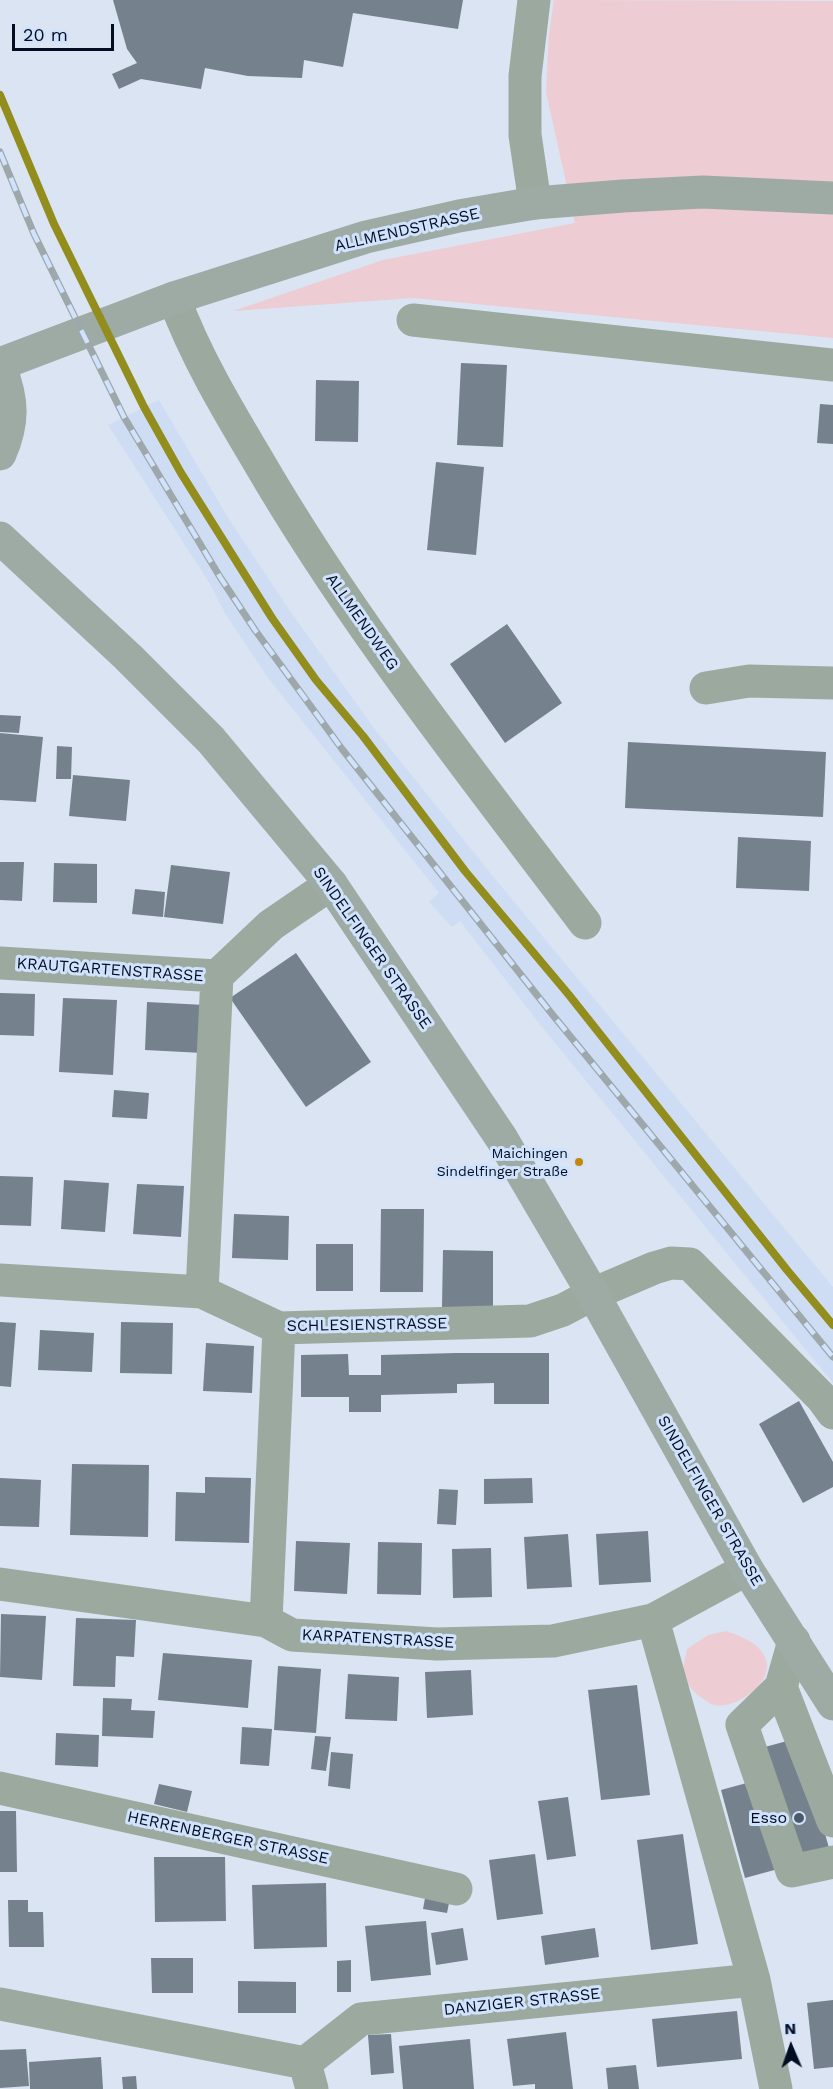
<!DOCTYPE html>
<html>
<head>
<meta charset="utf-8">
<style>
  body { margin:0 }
  #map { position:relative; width:833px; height:2089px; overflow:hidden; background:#dae4f2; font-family:"Work Sans",sans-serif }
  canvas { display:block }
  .north { position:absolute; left:761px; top:2017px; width:60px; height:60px; -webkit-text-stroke:4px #d0e2fc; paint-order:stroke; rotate:358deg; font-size:16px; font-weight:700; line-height:24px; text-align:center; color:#020d23 }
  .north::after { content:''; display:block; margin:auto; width:21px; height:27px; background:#020d23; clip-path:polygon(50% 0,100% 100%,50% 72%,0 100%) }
  .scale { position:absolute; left:12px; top:24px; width:102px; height:27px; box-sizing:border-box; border:3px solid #020d23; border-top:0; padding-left:8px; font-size:18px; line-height:21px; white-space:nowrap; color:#020d23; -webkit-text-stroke:4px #d0e2fc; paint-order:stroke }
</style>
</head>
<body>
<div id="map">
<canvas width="833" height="2089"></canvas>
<div class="north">N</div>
<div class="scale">20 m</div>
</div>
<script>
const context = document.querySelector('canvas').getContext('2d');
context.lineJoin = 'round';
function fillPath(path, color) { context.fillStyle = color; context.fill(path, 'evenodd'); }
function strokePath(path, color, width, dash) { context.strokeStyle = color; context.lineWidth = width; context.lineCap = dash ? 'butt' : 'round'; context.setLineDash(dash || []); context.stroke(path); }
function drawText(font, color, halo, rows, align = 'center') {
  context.font = font + ' "Work Sans",sans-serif'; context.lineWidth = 6; context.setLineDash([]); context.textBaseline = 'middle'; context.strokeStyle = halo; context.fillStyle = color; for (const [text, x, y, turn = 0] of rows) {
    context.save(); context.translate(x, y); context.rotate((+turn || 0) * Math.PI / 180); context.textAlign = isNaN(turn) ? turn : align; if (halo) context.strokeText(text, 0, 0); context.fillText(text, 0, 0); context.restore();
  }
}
const built = new Path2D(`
  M 159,400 L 227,516 L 290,611 L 376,731 L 496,880 L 833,1287 L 833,1383 L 542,1027 L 460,921 L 452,927 L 429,902 L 439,893 L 269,679 L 225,613 L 210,584 L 108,425 Z`);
const green = new Path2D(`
  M 554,0 L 833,1 L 833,338 L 413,298 L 233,311 L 383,260 L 575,223 L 546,92 L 549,34 Z
  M 726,1631 C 740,1636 761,1643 766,1660 C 774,1683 735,1710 714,1705 C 710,1704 705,1700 702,1698 C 692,1691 687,1685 684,1672 C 683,1665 686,1656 687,1649 L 708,1635 Z`);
const building = new Path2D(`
  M 113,0 L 463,0 L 458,29 L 353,13 L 343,67 L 304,60 L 302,78 L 248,76 L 205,68 L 201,89 L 141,79 L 119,89 L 112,74 L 137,63 L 127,49 Z
  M 461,363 L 507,365 L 503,447 L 457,445 Z
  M 316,380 L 359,381 L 358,442 L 315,441 Z
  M 820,404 L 833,405 L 833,444 L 817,443 Z
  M 436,462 L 484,467 L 476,555 L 427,550 Z
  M 507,624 L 562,703 L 505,743 L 450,664 Z
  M 0,715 L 21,716 L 19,733 L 0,732 Z
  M 0,733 L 43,737 L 36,802 L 0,800 Z
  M 628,742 L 826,752 L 823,817 L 625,808 Z
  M 57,746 L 72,747 L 71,779 L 56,779 Z
  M 73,775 L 130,780 L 126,821 L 69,816 Z
  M 738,837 L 811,841 L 809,891 L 736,888 Z
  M 0,862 L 24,862 L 22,901 L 0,900 Z
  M 54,863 L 97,864 L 97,903 L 53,902 Z
  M 171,865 L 230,872 L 223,924 L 164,917 Z
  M 135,889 L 165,892 L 163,917 L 132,914 Z
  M 296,953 L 371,1062 L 306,1107 L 230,998 Z
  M 0,993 L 35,994 L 34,1036 L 0,1035 Z
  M 63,998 L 117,1000 L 113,1075 L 59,1072 Z
  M 147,1002 L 205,1005 L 203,1053 L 145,1050 Z
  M 114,1090 L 149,1093 L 147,1119 L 112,1117 Z
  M 0,1176 L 33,1177 L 31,1226 L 0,1225 Z
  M 64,1180 L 109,1183 L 105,1232 L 61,1229 Z
  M 137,1184 L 184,1186 L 181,1237 L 133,1234 Z
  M 381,1209 L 424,1209 L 423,1292 L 380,1292 Z
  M 234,1214 L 289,1216 L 288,1260 L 232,1258 Z
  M 316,1244 L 353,1244 L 353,1291 L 316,1291 Z
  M 443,1250 L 493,1251 L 493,1307 L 442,1307 Z
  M 0,1322 L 16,1323 L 11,1387 L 0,1386 Z
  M 121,1322 L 173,1323 L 172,1374 L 120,1373 Z
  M 40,1330 L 94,1333 L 92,1372 L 38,1370 Z
  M 206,1343 L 254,1346 L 252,1393 L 203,1391 Z
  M 456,1353 L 549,1353 L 549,1404 L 494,1404 L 494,1383 L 457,1384 L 457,1393 L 381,1395 L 381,1412 L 349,1412 L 349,1397 L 301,1397 L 301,1355 L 348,1354 L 349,1375 L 381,1375 L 381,1355 Z
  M 799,1401 L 833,1462 L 833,1487 L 803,1503 L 759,1424 Z
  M 72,1464 L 149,1465 L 148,1537 L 70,1535 Z
  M 205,1477 L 251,1478 L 249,1543 L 175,1541 L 176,1492 L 205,1493 Z
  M 0,1478 L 41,1480 L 39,1527 L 0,1526 Z
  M 532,1478 L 533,1503 L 484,1504 L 484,1479 Z
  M 439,1489 L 458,1490 L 456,1525 L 437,1524 Z
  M 648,1531 L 651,1582 L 599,1585 L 596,1534 Z
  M 568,1534 L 572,1587 L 527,1589 L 524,1537 Z
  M 296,1541 L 350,1543 L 347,1594 L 294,1591 Z
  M 378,1542 L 422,1543 L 421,1595 L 377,1594 Z
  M 491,1548 L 492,1597 L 453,1598 L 452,1549 Z
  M 1,1614 L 46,1616 L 42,1680 L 0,1677 Z
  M 76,1618 L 136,1620 L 134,1657 L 116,1656 L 115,1687 L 73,1686 Z
  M 163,1653 L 252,1660 L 248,1708 L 158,1700 Z
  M 278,1666 L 321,1669 L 316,1733 L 274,1730 Z
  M 471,1670 L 473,1715 L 427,1718 L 425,1672 Z
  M 348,1674 L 399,1677 L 397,1721 L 345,1719 Z
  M 637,1685 L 650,1795 L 601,1800 L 588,1690 Z
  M 103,1698 L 132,1699 L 131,1710 L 155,1711 L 153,1738 L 102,1736 Z
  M 242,1727 L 272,1729 L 269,1766 L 240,1764 Z
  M 56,1733 L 99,1735 L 98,1767 L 55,1765 Z
  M 315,1736 L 331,1737 L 326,1771 L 311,1769 Z
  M 798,1738 L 831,1855 L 798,1864 L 765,1747 Z
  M 331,1752 L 353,1754 L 350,1789 L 328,1786 Z
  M 754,1781 L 778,1869 L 745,1878 L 721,1790 Z
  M 159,1784 L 192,1791 L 187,1812 L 154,1804 Z
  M 568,1797 L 576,1856 L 547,1860 L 538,1801 Z
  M 0,1811 L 16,1811 L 17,1872 L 0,1872 Z
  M 683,1834 L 698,1944 L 651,1950 L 637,1840 Z
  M 535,1854 L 543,1914 L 497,1920 L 489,1860 Z
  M 154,1857 L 225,1857 L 226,1921 L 155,1922 Z
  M 326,1883 L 327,1947 L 254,1949 L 252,1885 Z
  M 426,1893 L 450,1898 L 447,1913 L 423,1909 Z
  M 8,1900 L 28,1900 L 28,1912 L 43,1912 L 44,1947 L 9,1947 Z
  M 426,1921 L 431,1975 L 371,1981 L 365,1926 Z
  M 463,1928 L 468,1960 L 436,1965 L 431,1933 Z
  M 595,1928 L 599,1957 L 545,1965 L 541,1936 Z
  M 151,1958 L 193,1958 L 193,1993 L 152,1993 Z
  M 351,1960 L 351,1992 L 337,1992 L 337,1961 Z
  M 238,1981 L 296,1982 L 296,2013 L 238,2013 Z
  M 833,2000 L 833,2067 L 814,2069 L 807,2003 Z
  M 737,2011 L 742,2059 L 657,2067 L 652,2019 Z
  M 566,2032 L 573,2089 L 535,2089 L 535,2084 L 513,2086 L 507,2039 Z
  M 391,2034 L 394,2073 L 371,2075 L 368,2035 Z
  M 470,2039 L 474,2089 L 403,2089 L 399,2046 Z
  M 26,2049 L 29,2086 L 0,2088 L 0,2050 Z
  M 101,2057 L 103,2089 L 30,2089 L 29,2062 Z
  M 636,2065 L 639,2089 L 608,2089 L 606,2068 Z
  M 136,2076 L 137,2089 L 123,2089 L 122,2077 Z`);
const minor = new Path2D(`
  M 534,0 L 525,76 L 525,135 L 535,203
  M 174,298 C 195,355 226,407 257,459 C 352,623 471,772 585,923
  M 413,320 L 833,365
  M 706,688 L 749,681 L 833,683
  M 0,963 L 217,976 L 271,925 L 331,884
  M 0,1280 L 202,1292 L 279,1328 L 530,1321 L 563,1310 L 593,1294 L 654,1268 L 671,1263 L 690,1264 L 822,1398 L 833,1413
  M 202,1292 L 217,976
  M 0,1584 L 266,1621 L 292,1635 L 437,1644 L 553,1641 L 653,1620 L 747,1569
  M 653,1620 L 754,1980 L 776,2089
  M 266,1621 L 279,1328
  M 794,1641 L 781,1687 L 742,1725 L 792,1871 L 833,1862
  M 781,1687 L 833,1821
  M 0,1788 L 456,1889
  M 0,2004 L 305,2063 L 312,2089
  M 305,2063 L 361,2019 L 754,1980`);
const major = new Path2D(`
  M 0,364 L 174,298 L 366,237 L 459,216 L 535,203 L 623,196 L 703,192 L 833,198
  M 0,367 C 13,400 14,422 0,454
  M 0,538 L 128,657 L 211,740 L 331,884 L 502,1139 L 593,1294 L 747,1569 L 833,1704`);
const rail = new Path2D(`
  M 0,152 L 34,234 L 124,417 L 220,577 L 255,630 L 342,749 L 552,1014 L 833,1357`);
const rail1 = new Path2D(`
  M 0,95 L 54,224 L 144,407 L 181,473 L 272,618 L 316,680 L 363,736 L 465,871 L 569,995 L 787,1270 L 833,1325`);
const markers = [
  [579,1162,5,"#c68707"],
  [799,1818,6,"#4e586b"]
];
const busNames = [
  ["Maichingen",568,1154],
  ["Sindelfinger Straße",568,1172]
];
const streetNames = [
  ["ALLMENDSTRASSE",407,230,-13],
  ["ALLMENDWEG",362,622,55],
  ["SINDELFINGER STRASSE",372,948,55],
  ["KRAUTGARTENSTRASSE",110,970,4],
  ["SCHLESIENSTRASSE",367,1325,-1],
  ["SINDELFINGER STRASSE",710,1501,60],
  ["KARPATENSTRASSE",378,1639,3],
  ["HERRENBERGER STRASSE",228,1838,12],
  ["DANZIGER STRASSE",522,2002,-6]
];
const poiNames = [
  ["Esso",787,1818]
];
fillPath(built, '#ceddf4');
fillPath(green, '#edccd3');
fillPath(building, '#75828d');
strokePath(minor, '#9ca99f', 33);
strokePath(major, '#9eaba4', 33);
strokePath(rail, '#9ea8ab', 7);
strokePath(rail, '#d0e2fc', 4.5, [14]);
strokePath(rail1, '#928d1d', 8);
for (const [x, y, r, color] of markers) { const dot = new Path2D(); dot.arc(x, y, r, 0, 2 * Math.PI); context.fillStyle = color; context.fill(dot); strokePath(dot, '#d0e2fc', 2); }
drawText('14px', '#020d23', '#d0e2fc', busNames, 'right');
drawText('16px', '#020d23', '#d0e2fc', streetNames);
drawText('16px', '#020d23', '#d0e2fc', poiNames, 'right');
</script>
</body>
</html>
